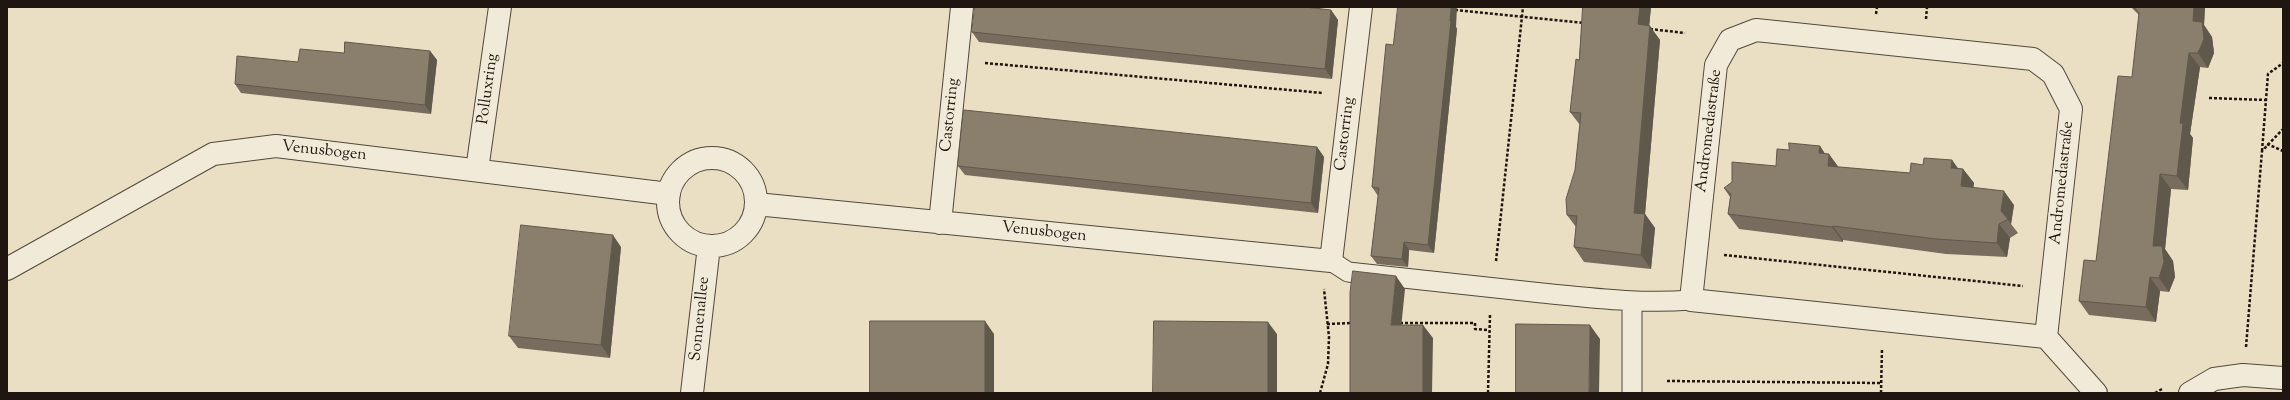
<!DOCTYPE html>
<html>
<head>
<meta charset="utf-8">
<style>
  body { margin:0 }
  #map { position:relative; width:2290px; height:400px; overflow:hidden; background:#eadfc3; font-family:"Sorts Mill Goudy",serif }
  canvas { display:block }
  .frame { position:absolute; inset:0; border:8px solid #21150f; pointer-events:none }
</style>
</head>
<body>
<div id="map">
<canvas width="2290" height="400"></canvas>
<div class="frame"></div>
</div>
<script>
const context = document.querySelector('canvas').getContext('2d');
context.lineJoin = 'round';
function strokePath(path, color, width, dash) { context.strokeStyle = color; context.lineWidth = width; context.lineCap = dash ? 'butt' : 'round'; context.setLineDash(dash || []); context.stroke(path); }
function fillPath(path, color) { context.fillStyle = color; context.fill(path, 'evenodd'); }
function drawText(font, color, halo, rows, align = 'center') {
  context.font = font + ' "Sorts Mill Goudy",serif'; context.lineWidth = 3.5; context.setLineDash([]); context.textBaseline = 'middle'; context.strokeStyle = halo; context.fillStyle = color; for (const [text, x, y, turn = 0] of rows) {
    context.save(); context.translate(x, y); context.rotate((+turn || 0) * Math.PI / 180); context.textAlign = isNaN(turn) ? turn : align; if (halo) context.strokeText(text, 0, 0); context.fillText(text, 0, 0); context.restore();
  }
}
const path = new Path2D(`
  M 1455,10 L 1585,23
  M 1876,14 L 1877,7
  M 1926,19 L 1927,7
  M 1650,29 L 1685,33
  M 985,63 L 1323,93
  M 2209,98 L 2266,100
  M 2267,144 L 2283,151
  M 2262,151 L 2268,74 L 2283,63
  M 1724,255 L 2023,286
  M 1496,261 L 1523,7
  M 1400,323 L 1475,323 L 1475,329 L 1488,330
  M 1327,324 L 1353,323
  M 2246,347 L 2262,151 L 2283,129
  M 1667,381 L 1880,383
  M 1320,393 L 1328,364 L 1329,337 L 1324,289
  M 1488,393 L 1490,314
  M 1881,393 L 1882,348
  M 2155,393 L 2162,389`);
const lane = new Path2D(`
  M 1331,261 L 1348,272 C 1413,279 1478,286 1542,293 C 1593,298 1641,304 1691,300
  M 1632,302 L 1632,393`);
const street = new Path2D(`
  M668 202a44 44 0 1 1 88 0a44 44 0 1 1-88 0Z
  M 477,170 L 500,7
  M 756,204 L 1331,261 L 1361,7
  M 940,223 L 962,7
  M 7,269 L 213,154 L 276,146 L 669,194
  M 2046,337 L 2071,109 L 2053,74 L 2033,59 L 1756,30 L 1730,40 L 1716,65 L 1691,300 L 2046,337 L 2096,393
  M 692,393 L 709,246
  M 2190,393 L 2214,379 L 2243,375 L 2283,378`);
const wall = new Path2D(`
  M 1583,7 L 1651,7 L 1649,26 L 1660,40 L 1645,214 L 1655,228 L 1651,269 L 1584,262 L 1574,247 L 1576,227 L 1567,215 L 1575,170 L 1580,125 L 1570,112 L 1579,60 Z
  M 2125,7 L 2205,7 L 2204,25 L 2212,37 L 2214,53 L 2208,68 L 2200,67 L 2190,134 L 2193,138 L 2188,190 L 2171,189 L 2165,249 L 2173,261 L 2175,277 L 2169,292 L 2160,291 L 2156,322 L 2089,315 L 2079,301 L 2096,261 L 2132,77 L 2139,15 L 2132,8 Z
  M 1331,10 L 1338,20 L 1332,79 L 979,42 L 972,32 Z
  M 1456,27 L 1457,29 L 1434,253 L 1409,250 L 1408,267 L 1377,264 L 1371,256 L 1378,196 L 1372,187 L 1393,45 Z
  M 430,51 L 437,60 L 431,114 L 241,93 L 235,84 L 298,62 L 344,53 Z
  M 1820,146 L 1825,154 L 1838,167 L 1910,173 L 1923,165 L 1952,160 L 1958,168 L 1963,169 L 1974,183 L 1973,188 L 2014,205 L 2011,224 L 2018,233 L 2010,238 L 2007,257 L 1946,254 L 1843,240 L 1843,242 L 1739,229 L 1728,214 L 1730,197 L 1724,188 L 1776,166 L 1789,150 Z
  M 1317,147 L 1324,157 L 1318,213 L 965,175 L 958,166 Z
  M 621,247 L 610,358 L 518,348 L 509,336 Z`);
const shadedWall = new Path2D(`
  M 1451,7 L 1457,7 L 1456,27 L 1457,29 L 1434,253 L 1428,245 Z
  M 1640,7 L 1651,7 L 1648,39 L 1638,24 Z
  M 2194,7 L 2205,7 L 2204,25 L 2212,37 L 2214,53 L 2208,68 L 2198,53 L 2193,21 Z
  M 1331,10 L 1338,20 L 1332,79 L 1325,69 Z
  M 1650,26 L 1660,40 L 1645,214 L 1655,228 L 1651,269 L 1641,255 L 1634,213 Z
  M 430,51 L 437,60 L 431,114 L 425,105 Z
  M 2189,53 L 2200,67 L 2190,134 L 2193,138 L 2188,190 L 2177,176 L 2180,123 Z
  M 1820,146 L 1829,160 L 1829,154 L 1840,169 L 1839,180 L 1819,153 Z
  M 1317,147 L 1324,157 L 1318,213 L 1311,203 Z
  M 1952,160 L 1962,175 L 1951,168 Z
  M 1963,169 L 1974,183 L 1972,201 L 1961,186 Z
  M 2160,174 L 2171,189 L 2165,249 L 2173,261 L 2175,277 L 2169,292 L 2159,278 L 2153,246 Z
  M 2004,191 L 2014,205 L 2011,224 L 2001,211 Z
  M 1999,224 L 2010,238 L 2007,257 L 1997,243 Z
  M 1833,226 L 1843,240 L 1843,242 L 1832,227 Z
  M 613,235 L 621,247 L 610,358 L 601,345 Z
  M 1404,242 L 1409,250 L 1408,267 L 1402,259 Z
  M 1396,276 L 1405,289 L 1400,338 L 1391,325 Z
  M 2150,277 L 2160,291 L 2156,322 L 2146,307 Z
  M 985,321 L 994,334 L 994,393 L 985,393 Z
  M 1268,322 L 1277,334 L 1277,393 L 1268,393 Z
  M 1423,325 L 1433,338 L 1432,393 L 1423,393 Z
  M 1590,325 L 1600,339 L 1599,393 L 1589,393 Z`);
const building = new Path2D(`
  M 975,7 L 1305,7 L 1331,10 L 1325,69 L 972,32 Z
  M 1398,7 L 1451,7 L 1450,21 L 1451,21 L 1428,245 L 1404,242 L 1402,259 L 1371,256 L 1379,188 L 1372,187 L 1386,44 L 1393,45 Z
  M 1583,7 L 1640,7 L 1638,24 L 1650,26 L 1634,213 L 1645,214 L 1641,255 L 1574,247 L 1577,216 L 1567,215 L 1566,199 L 1575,170 L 1581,113 L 1570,112 L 1576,59 L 1579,60 Z
  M 2134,7 L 2194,7 L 2193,21 L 2202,22 L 2204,39 L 2198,53 L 2189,53 L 2180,123 L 2183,124 L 2177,176 L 2160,174 L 2153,246 L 2162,246 L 2164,262 L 2159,278 L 2150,277 L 2146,307 L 2079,301 L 2084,260 L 2096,261 L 2118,76 L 2132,77 L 2139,13 Z
  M 345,42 L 430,51 L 425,105 L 235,84 L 237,56 L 298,62 L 300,49 L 344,53 Z
  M 964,110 L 1317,147 L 1311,203 L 958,166 Z
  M 1789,143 L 1820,146 L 1819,153 L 1829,154 L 1828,166 L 1910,173 L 1911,163 L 1923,165 L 1924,158 L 1952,160 L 1951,168 L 1963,169 L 1961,186 L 2004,191 L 2001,211 L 2008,219 L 1999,224 L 1997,243 L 1936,239 L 1833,226 L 1832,227 L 1728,214 L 1731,194 L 1724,188 L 1732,182 L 1732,162 L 1776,166 L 1777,149 L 1789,150 Z
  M 521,225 L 613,235 L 601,345 L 509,336 Z
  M 1353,271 L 1396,276 L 1391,325 L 1423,325 L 1423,393 L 1350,393 L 1350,293 Z
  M 870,321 L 985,321 L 985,393 L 870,393 Z
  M 1154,321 L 1268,322 L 1268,393 L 1153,393 Z
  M 1516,324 L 1590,325 L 1589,393 L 1516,393 Z`);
const streetNames = [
  ["Polluxring",489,89,-82],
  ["Castorring",951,115,-84],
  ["Andromedastraße",1710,131,-83],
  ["Castorring",1346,134,-83],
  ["Venusbogen",324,152,6],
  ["Andromedastraße",2063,183,-84],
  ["Venusbogen",1044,233,6],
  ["Sonnenallee",701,319,-84]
];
strokePath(lane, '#53483c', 21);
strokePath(street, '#53483c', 24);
strokePath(path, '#21150f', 2.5, [3, 2]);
strokePath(lane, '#f1ead8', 19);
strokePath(street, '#f1ead8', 22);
fillPath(wall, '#776c5e');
fillPath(shadedWall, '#61584c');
fillPath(building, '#8a7e6d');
strokePath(building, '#61584c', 1);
drawText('16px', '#21150f', '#f1ead8', streetNames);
</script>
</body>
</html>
